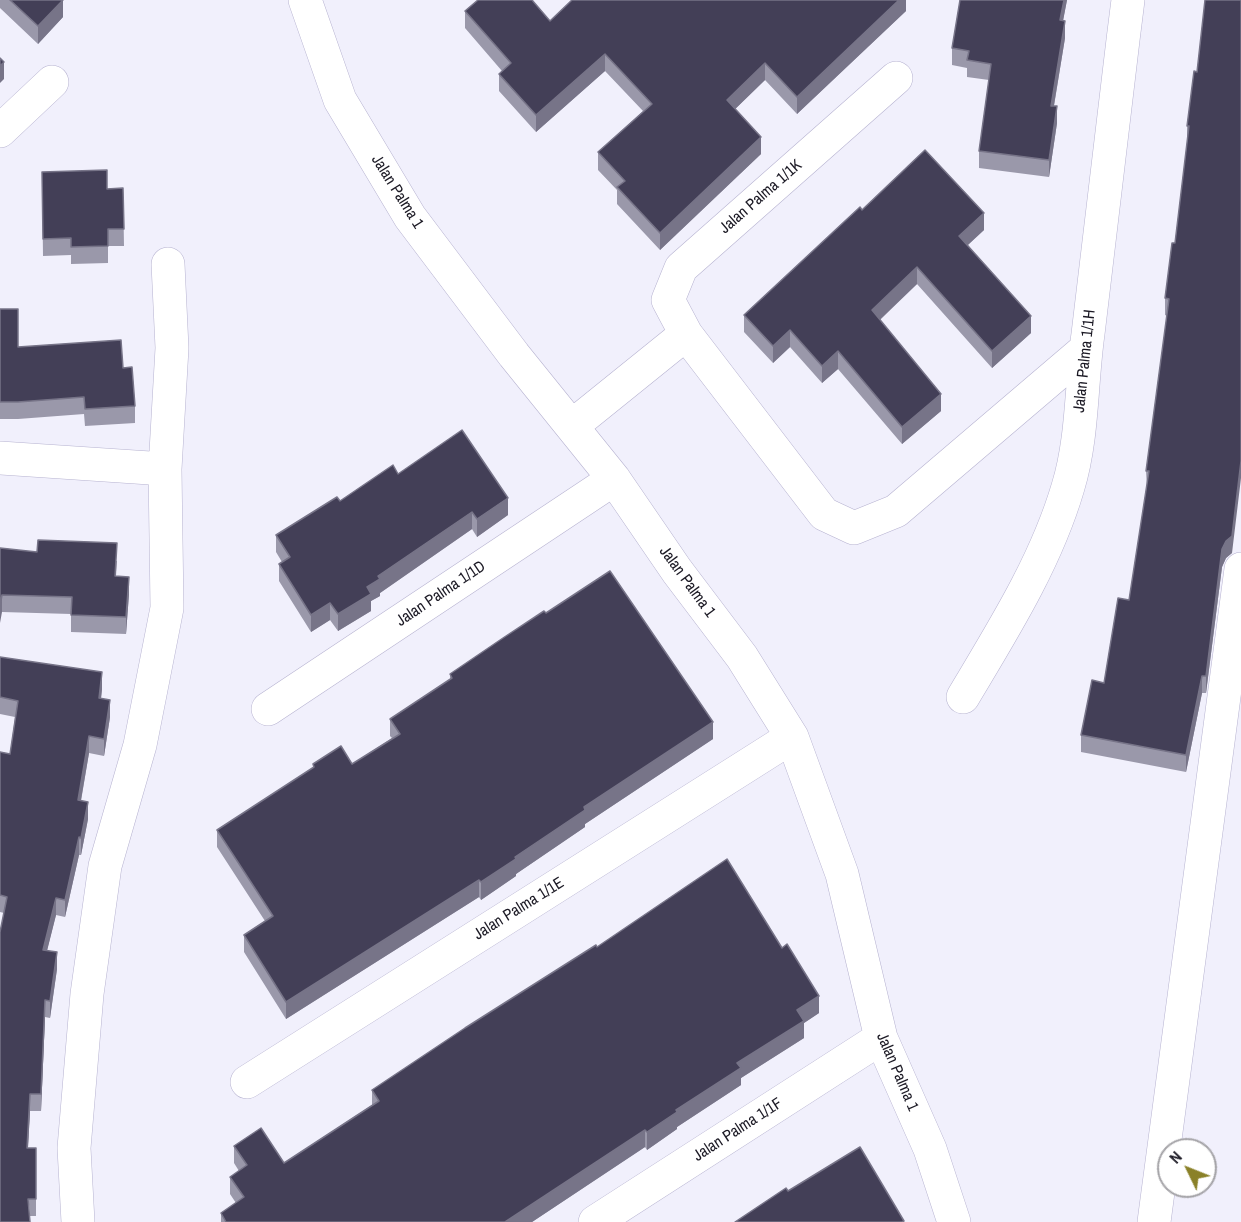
<!DOCTYPE html>
<html>
<head>
<meta charset="utf-8">
<style>
  body { margin:0 }
  #map { position:relative; width:1241px; height:1222px; overflow:hidden; background:#f1f0fc; font-family:"Archivo Narrow",sans-serif }
  canvas { display:block }
  .north { position:absolute; left:1157px; top:1138px; width:60px; height:60px; box-sizing:border-box; background:#fff; border:2px solid #a4a3a7; border-radius:50%; rotate:313deg; font-size:16px; font-weight:700; line-height:24px; text-align:center; color:#1b1924 }
  .north::after { content:''; display:block; margin:auto; width:21px; height:27px; background:#8a8128; clip-path:polygon(50% 0,100% 100%,50% 72%,0 100%) }
</style>
</head>
<body>
<div id="map">
<canvas width="1241" height="1222"></canvas>
<div class="north">N</div>
</div>
<script>
const context = document.querySelector('canvas').getContext('2d');
context.lineJoin = 'round';
function strokePath(path, color, width, dash) { context.strokeStyle = color; context.lineWidth = width; context.lineCap = dash ? 'butt' : 'round'; context.setLineDash(dash || []); context.stroke(path); }
function fillPath(path, color) { context.fillStyle = color; context.fill(path, 'evenodd'); }
function drawText(font, color, halo, rows, align = 'center') {
  context.font = font + ' "Archivo Narrow",sans-serif'; context.lineWidth = 6; context.setLineDash([]); context.textBaseline = 'middle'; context.strokeStyle = halo; context.fillStyle = color; for (const [text, x, y, turn = 0] of rows) {
    context.save(); context.translate(x, y); context.rotate((+turn || 0) * Math.PI / 180); context.textAlign = isNaN(turn) ? turn : align; if (halo) context.strokeText(text, 0, 0); context.fillText(text, 0, 0); context.restore();
  }
}
const minor = new Path2D(`
  M 305,0 L 340,100 L 410,217 L 514,355 L 614,479 L 677,571 L 742,657 L 792,737 L 842,874 L 881,1038 L 930,1149 L 954,1222
  M 896,78 L 681,268 L 668,300 L 686,334 L 824,514 L 854,528 L 896,511 L 1086,349
  M 0,131 L 52,82
  M 572,426 L 686,334
  M 0,458 L 165,469
  M 963,697 C 1003,630 1046,562 1068,487 C 1083,438 1081,384 1088,334 C 1101,222 1114,111 1128,0
  M 268,709 L 614,479
  M 247,1082 L 792,737
  M 78,1222 L 74,1148 L 87,994 L 105,866 L 140,745 L 167,608 L 165,469 L 172,348 L 168,264
  M 595,1222 L 881,1038
  M 1154,1222 L 1241,569`);
const wall = new Path2D(`
  M 0,0 L 63,0 L 63,17 L 38,44 L 0,8 Z
  M 906,0 L 906,11 L 797,114 L 765,80 L 735,109 L 761,154 L 660,250 L 617,204 L 617,190 L 598,170 L 598,152 L 643,111 L 605,71 L 536,132 L 499,91 L 499,74 L 502,71 L 465,28 L 465,11 L 550,21 Z
  M 960,0 L 1067,0 L 1063,20 L 1065,38 L 1054,106 L 1057,123 L 1049,177 L 979,168 L 979,151 L 989,80 L 967,77 L 967,68 L 952,65 L 952,48 Z
  M 1197,72 L 1232,553 L 1226,558 L 1222,567 L 1206,693 L 1202,693 L 1186,772 L 1081,752 L 1081,735 L 1104,683 L 1129,600 L 1147,488 L 1146,471 L 1167,316 L 1165,315 L 1165,298 L 1175,243 L 1187,143 L 1187,126 Z
  M 42,172 L 107,189 L 123,188 L 124,246 L 108,246 L 108,263 L 71,264 L 71,255 L 43,256 Z
  M 862,210 L 984,230 L 968,245 L 1031,333 L 992,368 L 917,284 L 880,320 L 941,411 L 902,444 L 838,369 L 822,383 L 790,347 L 773,363 L 744,332 L 744,315 Z
  M 0,309 L 18,347 L 123,368 L 135,406 L 135,423 L 85,426 L 84,414 L 18,419 L 0,419 Z
  M 398,474 L 508,515 L 477,537 L 472,529 L 380,593 L 380,596 L 371,601 L 371,611 L 338,631 L 330,620 L 311,632 L 279,581 L 279,564 L 282,562 L 276,552 L 276,535 Z
  M 0,548 L 117,561 L 116,576 L 129,594 L 126,634 L 71,632 L 71,614 L 2,612 Z
  M 546,613 L 713,739 L 585,824 L 585,827 L 516,874 L 516,876 L 481,900 L 479,897 L 286,1019 L 244,952 L 244,935 L 265,921 L 217,847 L 217,830 L 313,768 L 313,764 L 352,764 L 392,738 L 390,736 L 390,719 L 450,679 L 450,674 Z
  M 0,657 L 102,689 L 101,699 L 110,717 L 104,756 L 89,753 L 81,801 L 88,819 L 81,855 L 79,855 L 65,917 L 56,915 L 47,950 L 57,969 L 50,1018 L 45,1017 L 41,1111 L 30,1111 L 28,1148 L 36,1148 L 36,1216 L 30,1216 L 4,913 L 0,912 L 0,752 L 10,754 L 15,717 L 0,714 Z
  M 597,947 L 819,1013 L 804,1023 L 804,1038 L 741,1078 L 741,1085 L 677,1127 L 677,1129 L 647,1150 L 645,1147 L 532,1222 L 221,1222 L 221,1213 L 236,1203 L 230,1194 L 230,1177 L 239,1171 L 234,1163 L 234,1146 L 284,1163 L 372,1105 L 372,1090 Z`);
const shadedWall = new Path2D(`
  M 63,0 L 63,17 L 38,44 L 38,26 Z
  M 899,0 L 906,0 L 906,11 L 797,114 L 797,97 Z
  M 1064,0 L 1067,0 L 1060,37 L 1060,20 Z
  M 1065,21 L 1065,38 L 1051,123 L 1051,106 Z
  M 605,54 L 605,71 L 536,132 L 536,115 Z
  M 4,62 L 4,79 L 0,83 L 0,66 Z
  M 765,63 L 765,80 L 727,117 L 727,100 Z
  M 1057,106 L 1057,123 L 1049,177 L 1049,160 Z
  M 761,137 L 761,154 L 660,250 L 660,233 Z
  M 984,213 L 984,230 L 959,253 L 959,236 Z
  M 917,267 L 917,284 L 872,327 L 872,310 Z
  M 1031,316 L 1031,333 L 992,368 L 992,351 Z
  M 790,330 L 790,347 L 773,363 L 773,346 Z
  M 838,351 L 838,369 L 822,383 L 822,366 Z
  M 941,394 L 941,411 L 902,444 L 902,427 Z
  M 1241,461 L 1241,478 L 1232,553 L 1226,558 L 1222,567 L 1206,693 L 1206,676 L 1222,549 L 1226,541 Z
  M 508,498 L 508,515 L 477,537 L 477,519 Z
  M 472,512 L 472,529 L 380,593 L 380,596 L 371,601 L 371,611 L 338,631 L 338,614 L 378,576 Z
  M 129,577 L 129,594 L 126,634 L 126,617 Z
  M 2,595 L 2,612 L 0,623 L 0,606 Z
  M 330,603 L 330,620 L 311,632 L 311,615 Z
  M 102,672 L 102,689 L 99,715 L 99,698 Z
  M 1202,676 L 1202,693 L 1186,772 L 1186,755 Z
  M 110,700 L 110,717 L 104,756 L 104,739 Z
  M 713,722 L 713,739 L 585,824 L 585,827 L 516,874 L 516,876 L 481,900 L 481,882 L 584,807 Z
  M 89,736 L 89,753 L 78,817 L 78,800 Z
  M 88,802 L 88,819 L 81,855 L 81,838 Z
  M 79,837 L 79,855 L 65,917 L 65,900 Z
  M 479,880 L 479,897 L 286,1019 L 286,1002 Z
  M 56,898 L 56,915 L 43,967 L 43,950 Z
  M 57,952 L 57,969 L 50,1018 L 50,1001 Z
  M 819,996 L 819,1013 L 804,1023 L 804,1038 L 741,1078 L 741,1085 L 677,1127 L 677,1129 L 647,1150 L 647,1132 L 737,1063 L 797,1010 Z
  M 45,1000 L 45,1017 L 41,1111 L 41,1094 Z
  M 30,1094 L 30,1111 L 27,1165 L 27,1148 Z
  M 645,1130 L 645,1147 L 532,1222 L 505,1222 Z`);
const building = new Path2D(`
  M 10,0 L 63,0 L 38,26 Z
  M 478,0 L 532,0 L 550,21 L 572,0 L 899,0 L 797,97 L 765,63 L 727,100 L 761,137 L 660,233 L 617,187 L 625,181 L 598,152 L 652,104 L 605,54 L 536,115 L 499,74 L 511,63 L 465,11 Z
  M 960,0 L 1064,0 L 1060,20 L 1065,21 L 1051,106 L 1057,106 L 1049,160 L 979,151 L 991,64 L 967,60 L 969,51 L 952,48 Z
  M 1205,0 L 1241,0 L 1241,461 L 1232,536 L 1226,541 L 1222,549 L 1206,676 L 1202,676 L 1186,755 L 1081,735 L 1092,680 L 1104,683 L 1118,598 L 1129,600 L 1149,471 L 1146,471 L 1169,299 L 1165,298 L 1172,243 L 1175,243 L 1189,126 L 1187,126 L 1194,71 L 1197,72 Z
  M 0,58 L 4,62 L 0,66 Z
  M 925,150 L 984,213 L 959,236 L 1031,316 L 992,351 L 917,267 L 872,310 L 941,394 L 902,427 L 838,351 L 822,366 L 790,330 L 773,346 L 744,315 L 860,207 L 862,210 Z
  M 107,170 L 107,189 L 123,188 L 124,229 L 108,229 L 108,246 L 71,247 L 71,238 L 43,239 L 42,172 Z
  M 0,309 L 18,309 L 18,347 L 121,340 L 123,368 L 132,367 L 135,406 L 85,409 L 84,397 L 18,402 L 0,402 Z
  M 462,430 L 508,498 L 477,519 L 472,512 L 378,576 L 380,579 L 367,587 L 371,594 L 338,614 L 330,603 L 311,615 L 279,564 L 290,557 L 276,535 L 337,497 L 340,501 L 393,465 L 398,474 Z
  M 38,540 L 117,543 L 115,576 L 129,577 L 126,617 L 71,615 L 72,597 L 2,595 L 0,606 L 0,548 L 37,552 Z
  M 610,571 L 713,722 L 584,807 L 585,810 L 515,857 L 516,859 L 481,882 L 479,880 L 286,1002 L 244,935 L 273,916 L 217,830 L 314,767 L 313,764 L 341,746 L 352,764 L 400,734 L 390,719 L 452,678 L 450,674 L 503,638 L 544,611 L 546,613 Z
  M 0,657 L 102,672 L 99,698 L 110,700 L 104,739 L 89,736 L 78,800 L 88,802 L 81,838 L 79,837 L 65,900 L 56,898 L 43,950 L 57,952 L 50,1001 L 45,1000 L 41,1094 L 30,1094 L 27,1148 L 36,1148 L 36,1199 L 28,1199 L 30,1222 L 0,1222 L 0,932 L 7,897 L 0,895 L 0,752 L 10,754 L 18,701 L 0,697 Z
  M 727,859 L 782,948 L 787,944 L 819,996 L 797,1010 L 804,1021 L 737,1063 L 741,1068 L 676,1110 L 677,1112 L 647,1132 L 645,1130 L 505,1222 L 226,1222 L 221,1213 L 244,1197 L 230,1177 L 247,1165 L 234,1146 L 261,1128 L 284,1163 L 379,1101 L 372,1090 L 465,1028 L 596,945 L 597,947 Z
  M 860,1147 L 904,1221 L 902,1222 L 735,1222 L 786,1188 L 788,1191 Z`);
const streetNames = [
  ["Jalan Palma 1",397,192,58],
  ["Jalan Palma 1/1K",761,197,-41],
  ["Jalan Palma 1/1H",1085,361,-84],
  ["Jalan Palma 1",687,582,54],
  ["Jalan Palma 1/1D",441,594,-34],
  ["Jalan Palma 1/1E",519,909,-32],
  ["Jalan Palma 1",897,1072,67],
  ["Jalan Palma 1/1F",738,1130,-33]
];
strokePath(minor, '#b6b2d0', 34);
strokePath(minor, '#fff', 33);
fillPath(wall, '#9a98aa');
fillPath(shadedWall, '#777488');
fillPath(building, '#433f57');
strokePath(building, '#777488', 1.5);
drawText('16px', '#1b1924', '#fff', streetNames);
</script>
</body>
</html>
